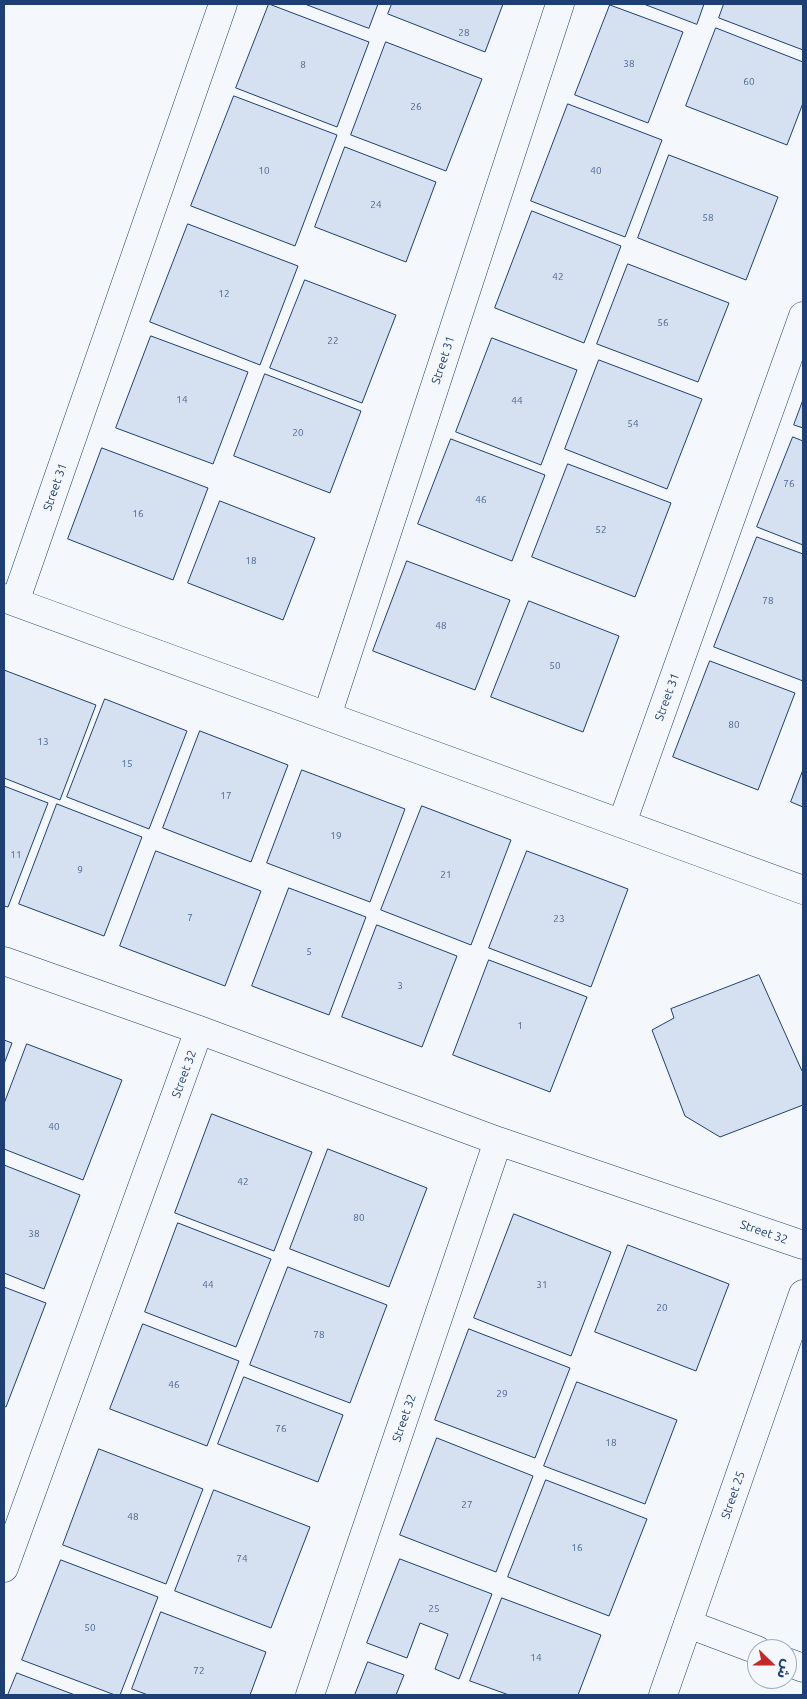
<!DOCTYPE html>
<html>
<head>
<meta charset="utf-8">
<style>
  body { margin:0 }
  #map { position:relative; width:807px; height:1699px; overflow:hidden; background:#f4f7fb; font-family:Ubuntu,"Noto Sans Arabic",sans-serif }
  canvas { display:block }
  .frame { position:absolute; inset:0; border:5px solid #1d3f73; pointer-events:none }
  .north { position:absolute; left:747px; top:1639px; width:50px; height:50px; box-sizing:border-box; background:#f4f7fb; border:1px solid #9eadc5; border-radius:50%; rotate:112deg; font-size:14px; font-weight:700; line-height:20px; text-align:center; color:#1d3f73 }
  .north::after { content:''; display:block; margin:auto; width:18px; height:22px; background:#c62828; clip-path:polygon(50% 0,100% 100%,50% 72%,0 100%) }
</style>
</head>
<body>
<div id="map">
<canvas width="807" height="1699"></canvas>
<div class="frame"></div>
<div class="north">ش</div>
</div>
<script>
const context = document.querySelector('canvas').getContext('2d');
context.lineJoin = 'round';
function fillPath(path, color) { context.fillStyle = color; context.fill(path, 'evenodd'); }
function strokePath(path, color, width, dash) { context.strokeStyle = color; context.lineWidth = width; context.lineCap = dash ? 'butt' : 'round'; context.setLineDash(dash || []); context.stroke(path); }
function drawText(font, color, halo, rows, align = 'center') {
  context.font = font + ' Ubuntu,sans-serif'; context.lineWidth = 4; context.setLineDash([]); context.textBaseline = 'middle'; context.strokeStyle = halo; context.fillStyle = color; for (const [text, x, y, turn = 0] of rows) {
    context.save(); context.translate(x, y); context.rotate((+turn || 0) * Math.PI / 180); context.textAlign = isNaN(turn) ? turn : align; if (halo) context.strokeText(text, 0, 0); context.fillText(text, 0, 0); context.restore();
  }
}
const building = new Path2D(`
  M 269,4 L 369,42 L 337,127 L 236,88 Z
  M 305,4 L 378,4 L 369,28 Z
  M 392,4 L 503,4 L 485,52 L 388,14 Z
  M 644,4 L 704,4 L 697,24 Z
  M 724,4 L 803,4 L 803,50 L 719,18 Z
  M 610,5 L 683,32 L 648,123 L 575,95 Z
  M 716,28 L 803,62 L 803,103 L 787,145 L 686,106 Z
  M 386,42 L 482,79 L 446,171 L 351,135 Z
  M 234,96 L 337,135 L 295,246 L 191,206 Z
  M 568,104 L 662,140 L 625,237 L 531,201 Z
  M 345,147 L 436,182 L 406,262 L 315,227 Z
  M 669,155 L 778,197 L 746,280 L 638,238 Z
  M 532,211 L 621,246 L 584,343 L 495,308 Z
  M 188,224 L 298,266 L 260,365 L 150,322 Z
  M 628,264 L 729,303 L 698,382 L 597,344 Z
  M 305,280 L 396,315 L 362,403 L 270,368 Z
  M 151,336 L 248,372 L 213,464 L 116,428 Z
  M 492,338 L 577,370 L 541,465 L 456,432 Z
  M 599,360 L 702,399 L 667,489 L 565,449 Z
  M 265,374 L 361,411 L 330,493 L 234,456 Z
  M 803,400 L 803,428 L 794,425 Z
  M 793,437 L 803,441 L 803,545 L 757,527 Z
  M 451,439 L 545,475 L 512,561 L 418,524 Z
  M 102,448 L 208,488 L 173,580 L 68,539 Z
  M 568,464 L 671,503 L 635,597 L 532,557 Z
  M 220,501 L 315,538 L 283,620 L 188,583 Z
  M 757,537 L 803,554 L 803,681 L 714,647 Z
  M 407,561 L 510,600 L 475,690 L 373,651 Z
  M 529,601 L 619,636 L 583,732 L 491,697 Z
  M 710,661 L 795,693 L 758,790 L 673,757 Z
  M 4,670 L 96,705 L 60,800 L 4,778 Z
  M 105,699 L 187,731 L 149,829 L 67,797 Z
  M 200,731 L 288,765 L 251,862 L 163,828 Z
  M 302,770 L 405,809 L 370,902 L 267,863 Z
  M 803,770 L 803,807 L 791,802 Z
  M 4,786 L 48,803 L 8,907 L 4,906 Z
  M 57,804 L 142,837 L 104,936 L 19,904 Z
  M 422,806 L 511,840 L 471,945 L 381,910 Z
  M 156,851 L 261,891 L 225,986 L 120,946 Z
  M 527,851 L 628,889 L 591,987 L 489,948 Z
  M 289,888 L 366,917 L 329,1015 L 252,986 Z
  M 377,925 L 457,956 L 422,1047 L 342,1017 Z
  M 489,960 L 587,997 L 550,1092 L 453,1055 Z
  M 759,975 L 802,1071 L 803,1070 L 803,1105 L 720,1137 L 685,1116 L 652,1030 L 674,1018 L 671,1009 Z
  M 4,1040 L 12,1043 L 4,1064 Z
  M 27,1044 L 122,1080 L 83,1180 L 4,1149 L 4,1104 Z
  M 212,1114 L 312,1152 L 274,1251 L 175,1213 Z
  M 328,1149 L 427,1188 L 389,1287 L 290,1249 Z
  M 4,1165 L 80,1195 L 44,1289 L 4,1273 Z
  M 514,1214 L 611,1252 L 571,1356 L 474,1318 Z
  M 178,1223 L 271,1259 L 236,1347 L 145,1312 Z
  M 628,1245 L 729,1284 L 696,1371 L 595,1332 Z
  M 288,1267 L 387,1305 L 350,1403 L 250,1365 Z
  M 4,1287 L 46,1303 L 6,1407 L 4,1406 Z
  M 143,1324 L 239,1361 L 207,1446 L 110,1409 Z
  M 469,1329 L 570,1368 L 535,1458 L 435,1420 Z
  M 244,1377 L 343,1415 L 318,1482 L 218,1444 Z
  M 577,1382 L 677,1420 L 645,1504 L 544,1466 Z
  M 437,1438 L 533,1476 L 496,1572 L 400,1535 Z
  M 99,1449 L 203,1489 L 166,1584 L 63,1545 Z
  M 546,1480 L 647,1519 L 609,1616 L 508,1577 Z
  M 214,1490 L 310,1527 L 271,1628 L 175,1591 Z
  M 400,1559 L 492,1594 L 459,1679 L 435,1669 L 448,1634 L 420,1623 L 407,1658 L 367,1643 Z
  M 61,1560 L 158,1597 L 120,1695 L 115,1695 L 22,1660 Z
  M 502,1598 L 601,1635 L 578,1695 L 509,1695 L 470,1681 Z
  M 161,1612 L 266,1652 L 250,1695 L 148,1695 L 132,1689 Z
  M 368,1662 L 404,1675 L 396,1695 L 355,1695 Z
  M 17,1673 L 75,1695 L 8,1695 Z`);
const minor = new Path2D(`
  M 4,598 L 803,890
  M 15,602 L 223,4
  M 327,716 L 560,4
  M 622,823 L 803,316
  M 4,961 L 199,1030 L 498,1141 L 803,1245
  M 4,1568 L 199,1030
  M 688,1624 L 757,1650
  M 787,1662 L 803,1668
  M 310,1695 L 498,1141`);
const tertiary = new Path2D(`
  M 663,1695 L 803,1294`);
const numberNames = [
  ["28",464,33],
  ["38",629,64],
  ["8",303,65],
  ["60",749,82],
  ["26",416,107],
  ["10",264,171],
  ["40",596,171],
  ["24",376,205],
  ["58",708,218],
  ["42",558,277],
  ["12",224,294],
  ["56",663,323],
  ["22",333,341],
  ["14",182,400],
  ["44",517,401],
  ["54",633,424],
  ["20",298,433],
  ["76",789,484],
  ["46",481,500],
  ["16",138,514],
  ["52",601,530],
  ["18",251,561],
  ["78",768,601],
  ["48",441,626],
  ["50",555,666],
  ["80",734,725],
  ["13",43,742],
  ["15",127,764],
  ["17",226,796],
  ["19",336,836],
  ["11",16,855],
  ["9",80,870],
  ["21",446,875],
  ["7",190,918],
  ["23",559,919],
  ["5",309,952],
  ["3",400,986],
  ["1",520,1026],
  ["40",54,1127],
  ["42",243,1182],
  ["80",359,1218],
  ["38",34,1234],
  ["44",208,1285],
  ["31",542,1285],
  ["20",662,1308],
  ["78",319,1335],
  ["46",174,1385],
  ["29",502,1394],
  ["76",281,1429],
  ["18",611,1443],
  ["27",467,1505],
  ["48",133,1517],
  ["16",577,1548],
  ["74",242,1559],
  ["25",434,1609],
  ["50",90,1628],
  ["14",536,1658],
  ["72",199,1671]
];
const streetNames = [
  ["Street 31",443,360,-72],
  ["Street 31",55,487,-71],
  ["Street 31",667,697,-70],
  ["Street 32",184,1074,-70],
  ["Street 32",764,1232,19],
  ["Street 32",404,1418,-71],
  ["Street 25",733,1495,-71]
];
fillPath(building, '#d5e0f0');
strokePath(building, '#1d3f73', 1);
strokePath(minor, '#1d3f73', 29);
strokePath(tertiary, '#1d3f73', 29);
strokePath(minor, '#f4f7fb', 28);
strokePath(tertiary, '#f4f7fb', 28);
drawText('10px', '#4b6792', null, numberNames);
drawText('12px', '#1d3f73', '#f4f7fb', streetNames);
</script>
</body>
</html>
